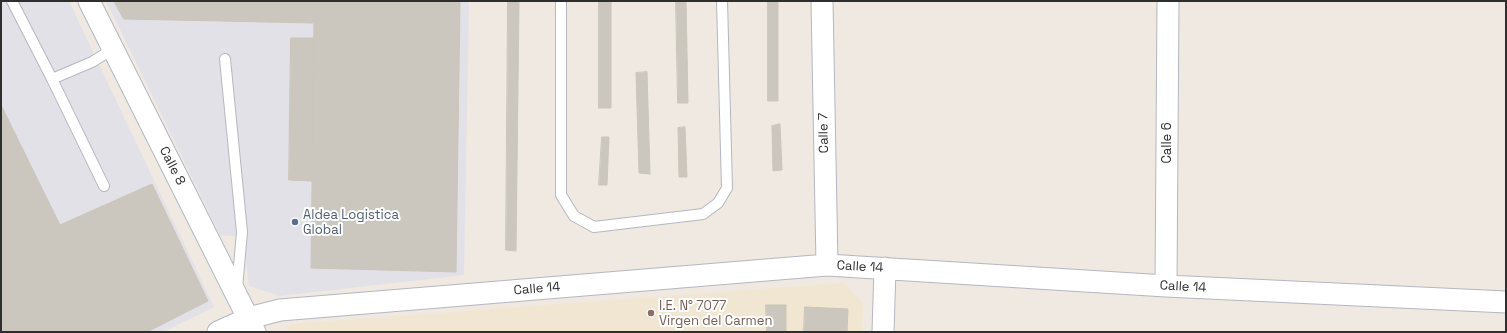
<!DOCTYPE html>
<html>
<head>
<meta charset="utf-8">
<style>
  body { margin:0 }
  #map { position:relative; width:1507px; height:333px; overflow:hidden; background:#efe9e1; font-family:"Space Grotesk",sans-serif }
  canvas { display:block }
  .frame { position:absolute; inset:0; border:2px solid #2e2e2e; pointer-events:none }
</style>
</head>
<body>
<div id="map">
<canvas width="1507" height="333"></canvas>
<div class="frame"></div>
</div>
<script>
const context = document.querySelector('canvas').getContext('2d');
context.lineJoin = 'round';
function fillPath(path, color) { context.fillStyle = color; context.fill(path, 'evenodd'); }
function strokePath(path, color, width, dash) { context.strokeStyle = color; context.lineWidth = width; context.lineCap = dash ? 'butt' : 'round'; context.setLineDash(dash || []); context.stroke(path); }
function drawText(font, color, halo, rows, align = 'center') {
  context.font = font + ' "Space Grotesk",sans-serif'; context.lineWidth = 4; context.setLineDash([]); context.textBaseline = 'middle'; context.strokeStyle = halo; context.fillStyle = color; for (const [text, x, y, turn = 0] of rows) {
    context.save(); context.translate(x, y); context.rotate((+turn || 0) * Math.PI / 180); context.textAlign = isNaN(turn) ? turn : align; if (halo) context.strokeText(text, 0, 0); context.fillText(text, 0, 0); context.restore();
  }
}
const industrial = new Path2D(`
  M 1,1 L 69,1 L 214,307 L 163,332 L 1,332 Z
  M 106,1 L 469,1 L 464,275 L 280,296 L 249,286 L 243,237 L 220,235 Z`);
const education = new Path2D(`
  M 843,283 L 863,302 L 862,332 L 286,332 L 291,324 Z`);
const building = new Path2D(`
  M 114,1 L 460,1 L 456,272 L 311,268 L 314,23 L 124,19 Z
  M 508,1 L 519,1 L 516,251 L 506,250 Z
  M 599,1 L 611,1 L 611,108 L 599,108 Z
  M 676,1 L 686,1 L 688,103 L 678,103 Z
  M 768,1 L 778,1 L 778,101 L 768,101 Z
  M 291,38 L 314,38 L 312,181 L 289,180 Z
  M 647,72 L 650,174 L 639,173 L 636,73 Z
  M 1,105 L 60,225 L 152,184 L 208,301 L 147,332 L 1,332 Z
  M 780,124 L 782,170 L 773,171 L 772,126 Z
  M 685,127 L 687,177 L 679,177 L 678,128 Z
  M 602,137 L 609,137 L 607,185 L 599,185 Z
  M 766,305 L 786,305 L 786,332 L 767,332 Z
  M 805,307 L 848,309 L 847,332 L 804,332 Z`);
const lane = new Path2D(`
  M 12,1 L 52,79 L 92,62 L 113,49
  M 561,1 L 561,195 L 574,216 L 594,227 L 703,214 L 718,203 L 727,188 L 722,1
  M 225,59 L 242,232 L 237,288
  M 52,79 L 104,186`);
const street = new Path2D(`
  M 89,1 L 255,332
  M 822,1 L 827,265
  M 1166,286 L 1168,1
  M 218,332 L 249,318 L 280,310 L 827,265 L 1166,286 L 1506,302
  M 883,332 L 885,268`);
const markers = [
  [295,222,4,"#5c6f8a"],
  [651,313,4,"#8d6e63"]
];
const streetNames = [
  ["Calle 7",824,133,-91],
  ["Calle 6",1167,143,-90],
  ["Calle 8",172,166,63],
  ["Calle 14",860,267,3],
  ["Calle 14",1183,287,3],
  ["Calle 14",537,289,-5]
];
const serviceNames = [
  ["Aldea Logistica",303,215],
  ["Global",303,230]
];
const educationNames = [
  ["I.E. N° 7077",659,306],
  ["Virgen del Carmen",659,321]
];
fillPath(industrial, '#e3e1e8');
fillPath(education, '#f0e6d1');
fillPath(building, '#cbc7bf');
strokePath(building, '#cbc5ba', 1);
strokePath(lane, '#b4b7c1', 12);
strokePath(street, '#b4b7c1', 23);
strokePath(lane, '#fff', 10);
strokePath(street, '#fff', 21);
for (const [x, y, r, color] of markers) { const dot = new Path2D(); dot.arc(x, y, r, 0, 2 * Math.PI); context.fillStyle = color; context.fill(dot); strokePath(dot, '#fff', 1.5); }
drawText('13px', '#2e2e2e', '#fff', streetNames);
drawText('13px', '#4e5e75', '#fff', serviceNames, 'left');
drawText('13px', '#785e54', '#fff', educationNames, 'left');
</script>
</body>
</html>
